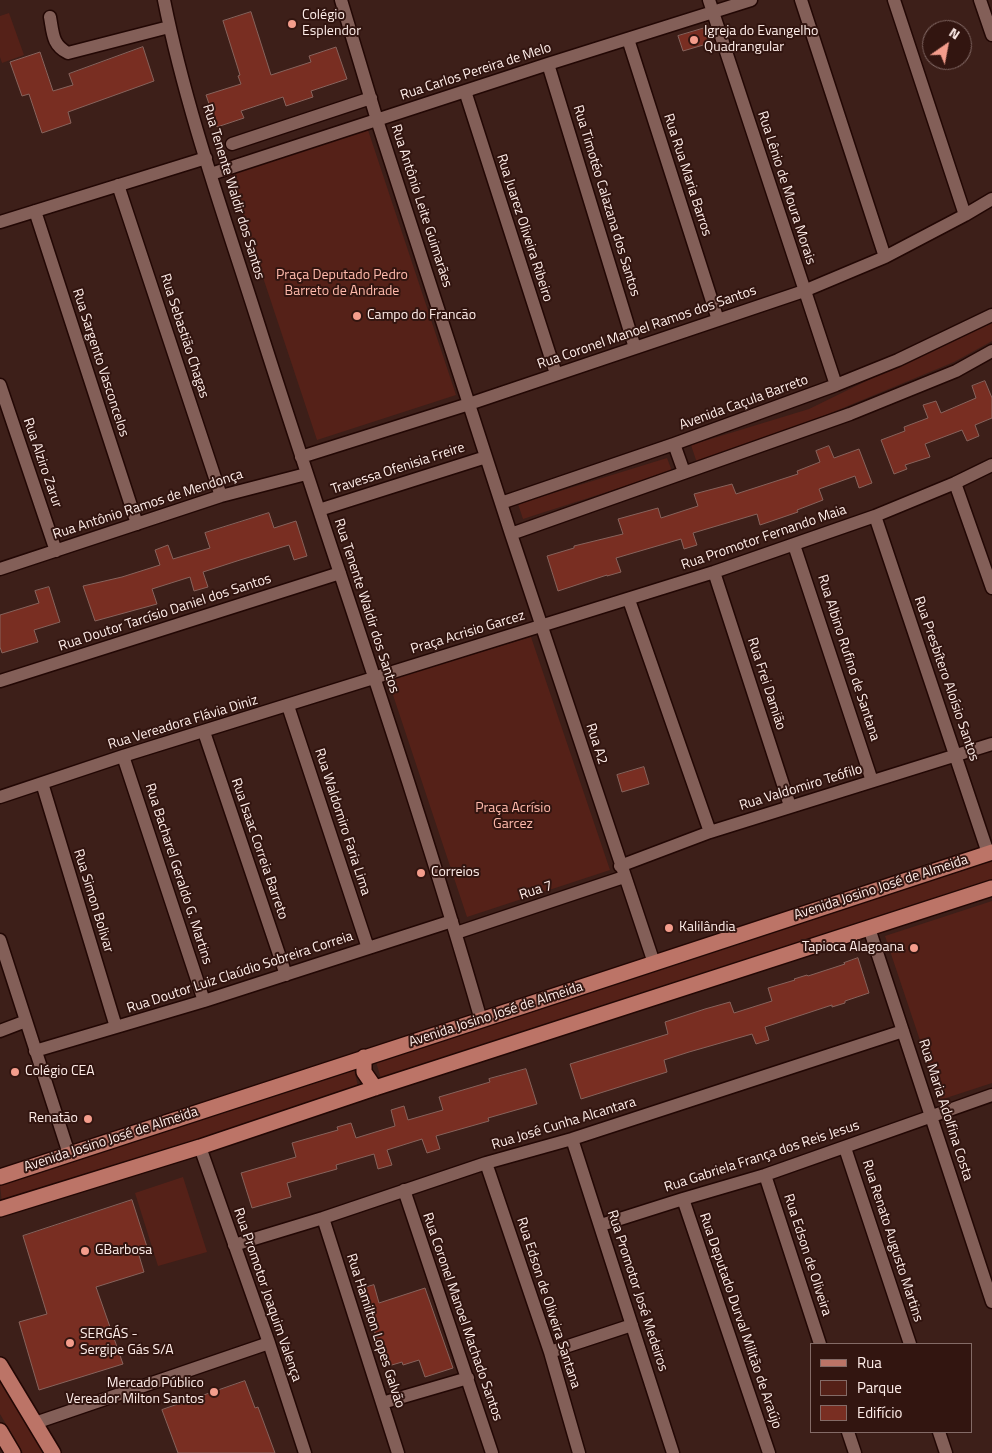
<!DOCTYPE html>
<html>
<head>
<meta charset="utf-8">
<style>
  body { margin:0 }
  #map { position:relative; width:992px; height:1453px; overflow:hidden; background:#3d1f19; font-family:"Titillium Web",sans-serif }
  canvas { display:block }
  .legend { position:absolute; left:810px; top:1343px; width:162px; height:90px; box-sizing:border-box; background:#321510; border:1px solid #846b67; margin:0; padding:6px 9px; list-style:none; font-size:15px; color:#feede9 }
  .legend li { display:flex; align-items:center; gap:10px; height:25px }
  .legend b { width:25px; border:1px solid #846b67 }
  .north { position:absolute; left:922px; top:20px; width:50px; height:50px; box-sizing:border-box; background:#321510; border:1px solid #846b67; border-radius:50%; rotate:33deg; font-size:14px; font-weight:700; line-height:20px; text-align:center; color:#feede9 }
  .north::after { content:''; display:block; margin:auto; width:18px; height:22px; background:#f49d8c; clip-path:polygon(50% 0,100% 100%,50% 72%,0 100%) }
</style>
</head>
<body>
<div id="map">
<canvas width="992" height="1453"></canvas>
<ul class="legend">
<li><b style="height:6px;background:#bc7467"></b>Rua</li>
<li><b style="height:14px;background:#552118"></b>Parque</li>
<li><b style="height:14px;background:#792e22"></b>Edifício</li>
</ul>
<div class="north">N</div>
</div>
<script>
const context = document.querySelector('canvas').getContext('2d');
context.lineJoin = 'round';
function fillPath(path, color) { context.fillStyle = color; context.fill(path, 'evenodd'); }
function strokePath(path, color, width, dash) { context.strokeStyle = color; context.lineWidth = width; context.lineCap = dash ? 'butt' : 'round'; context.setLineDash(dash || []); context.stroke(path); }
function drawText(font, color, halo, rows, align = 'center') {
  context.font = font + ' "Titillium Web",sans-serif'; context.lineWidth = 4; context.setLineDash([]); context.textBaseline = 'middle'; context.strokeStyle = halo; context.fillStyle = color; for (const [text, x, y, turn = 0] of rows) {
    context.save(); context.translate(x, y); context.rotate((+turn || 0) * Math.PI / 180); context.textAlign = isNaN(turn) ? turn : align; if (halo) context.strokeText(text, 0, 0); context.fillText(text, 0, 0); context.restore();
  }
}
const green = new Path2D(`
  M 9,13 L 24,55 L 2,63 L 0,57 L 0,16 Z
  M 367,127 L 456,395 L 317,440 L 228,172 Z
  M 992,318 L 992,341 L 954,362 L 826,415 L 697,463 L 691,445 L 809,409 L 954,338 Z
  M 667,458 L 672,471 L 523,519 L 518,504 Z
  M 531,637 L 610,870 L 467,917 L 388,680 Z
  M 992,861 L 992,882 L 382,1082 L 376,1062 Z
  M 992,901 L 992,1083 L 940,1100 L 885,936 Z
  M 354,1070 L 359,1090 L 2,1203 L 0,1185 L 170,1128 Z
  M 183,1177 L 207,1252 L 158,1266 L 135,1193 Z
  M 0,1378 L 45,1453 L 23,1453 L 0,1414 Z`);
const building = new Path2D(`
  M 251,12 L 271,75 L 311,62 L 309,56 L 336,47 L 347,79 L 311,91 L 313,97 L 286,106 L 283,97 L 241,111 L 244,118 L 217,127 L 206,95 L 241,84 L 238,76 L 240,75 L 223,21 Z
  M 705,28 L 710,43 L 683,51 L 678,36 Z
  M 143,47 L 154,81 L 68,112 L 71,123 L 42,133 L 29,94 L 22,96 L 10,62 L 40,52 L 53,91 L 73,85 L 69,74 Z
  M 985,381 L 992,398 L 992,418 L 975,425 L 979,436 L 967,441 L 962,430 L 925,444 L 930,457 L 905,465 L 907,469 L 894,474 L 881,440 L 905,431 L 904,427 L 928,418 L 923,405 L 936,401 L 941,413 L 976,398 L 972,386 Z
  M 829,446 L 834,458 L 859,449 L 872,483 L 859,488 L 855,476 L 819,489 L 823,500 L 797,510 L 798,512 L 760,525 L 757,514 L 693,533 L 697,545 L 684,549 L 681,539 L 616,558 L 621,572 L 607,576 L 607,575 L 558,591 L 547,556 L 574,548 L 574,546 L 623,534 L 618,519 L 658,508 L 661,518 L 698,506 L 694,494 L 732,484 L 736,494 L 798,474 L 797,471 L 820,462 L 816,451 Z
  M 269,513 L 274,528 L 296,521 L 307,556 L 294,560 L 289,545 L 240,560 L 203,572 L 208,587 L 194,591 L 190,577 L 152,589 L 157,604 L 95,621 L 83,586 L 122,577 L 160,565 L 155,550 L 168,545 L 173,559 L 210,548 L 205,533 Z
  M 49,587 L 60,622 L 34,630 L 38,642 L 2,653 L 0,647 L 0,615 L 39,603 L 35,591 Z
  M 644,767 L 649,784 L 622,792 L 617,775 Z
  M 858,958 L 869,993 L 845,1001 L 845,1003 L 832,1007 L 832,1005 L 765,1027 L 769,1040 L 756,1044 L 752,1034 L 689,1052 L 664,1060 L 667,1072 L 581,1099 L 570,1064 L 668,1034 L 665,1022 L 705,1009 L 730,1002 L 734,1013 L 772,1001 L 768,988 L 795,980 L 794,979 L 807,975 L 808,976 L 845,964 L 844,963 Z
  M 526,1069 L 537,1104 L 488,1118 L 489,1121 L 436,1136 L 440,1149 L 427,1153 L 422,1139 L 387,1150 L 392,1165 L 378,1169 L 374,1154 L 336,1165 L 337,1169 L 287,1183 L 291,1197 L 252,1208 L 241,1173 L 296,1157 L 292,1143 L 338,1130 L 337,1127 L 351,1123 L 356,1138 L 395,1126 L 391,1110 L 404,1106 L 408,1120 L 443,1110 L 439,1097 L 490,1082 L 489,1079 Z
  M 132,1200 L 148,1250 L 138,1252 L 144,1272 L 96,1287 L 123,1364 L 39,1390 L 19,1322 L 47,1314 L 23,1236 Z
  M 374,1285 L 379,1303 L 425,1288 L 453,1368 L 425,1377 L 419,1360 L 403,1365 L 402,1362 L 385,1367 L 373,1326 L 375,1325 L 364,1288 Z
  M 245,1381 L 255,1408 L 258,1407 L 275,1453 L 178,1453 L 162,1410 Z`);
const minor = new Path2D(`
  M 164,0 C 187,114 227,224 262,335 C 335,564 415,790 481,1020
  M 341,0 L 377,120 L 511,534 L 654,963
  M 709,0 L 836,385
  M 801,0 L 885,257
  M 894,0 L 965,215
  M 980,0 L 992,35
  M 50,17 C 53,33 52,45 68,53 L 169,27
  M 628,39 L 718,320
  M 548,64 L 635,348
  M 465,91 L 556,374
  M 232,144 L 371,98
  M 211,174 L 548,64 L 751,0
  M 118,185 L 221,496
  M 35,211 L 137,524
  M 0,222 L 206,158
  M 0,385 L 56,551
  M 674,444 L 684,472
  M 301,457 L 469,404 L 804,291 L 885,257 L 965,215 L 992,199
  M 955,483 L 992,588
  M 501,503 L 674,444 L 836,385 L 898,360 L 992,315
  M 319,510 L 486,457
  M 875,516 L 988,853
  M 511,534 L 850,414 L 956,371 L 992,351
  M 794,545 L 872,781
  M 0,569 L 221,496 L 306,474
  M 714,572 L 790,806
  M 629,600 L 710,832
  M 0,681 L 340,573
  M 288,706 L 368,948
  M 204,732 L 286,975
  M 123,756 L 204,1001
  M 42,783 L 116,1027
  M 0,797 L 123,756 L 714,572 L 875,516 L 955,483 L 992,465
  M 620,866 L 710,832 L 992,744
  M 869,928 L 992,1302
  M 456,933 L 624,877
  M 0,940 L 69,1154
  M 0,1031 L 26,1021
  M 35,1051 L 204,1001 L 452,921
  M 572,1139 L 673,1453
  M 200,1147 L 269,1343 L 305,1453
  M 845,1148 L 910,1344
  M 486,1163 L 550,1352 L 579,1453
  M 765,1175 L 820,1344
  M 404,1190 L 492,1453
  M 683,1199 L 769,1453
  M 323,1218 L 398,1453
  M 601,1225 L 683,1199 L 765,1175 L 992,1095
  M 234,1245 L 323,1218 L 486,1163 L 572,1139 L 903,1031
  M 550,1352 L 632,1325
  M 382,1403 L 468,1378
  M 35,1423 L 269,1343
  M 848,1432 L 855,1453
  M 939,1432 L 946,1453`);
const major = new Path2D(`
  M 364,1057 L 364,1072 L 375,1088
  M 0,1177 L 481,1020 L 992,852
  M 0,1209 L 200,1147 L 375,1088 L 992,888
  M 0,1365 L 53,1453
  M 0,1431 L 13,1453`);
const markers = [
  [292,24,5,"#f49d8c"],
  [694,40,5,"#f49d8c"],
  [357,316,5,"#f49d8c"],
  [421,873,5,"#f49d8c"],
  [669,928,5,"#f49d8c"],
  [914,948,5,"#f49d8c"],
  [15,1072,5,"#f49d8c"],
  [88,1119,5,"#f49d8c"],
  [85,1251,5,"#f49d8c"],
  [70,1343,5,"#f49d8c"],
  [214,1392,5,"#f49d8c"]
];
const poiNames = [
  ["Colégio",302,16],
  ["Esplendor",302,32],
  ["Igreja do Evangelho",704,32],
  ["Quadrangular",704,48],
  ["Campo do Francão",367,316],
  ["Correios",431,873],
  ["Kalilândia",679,928],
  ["Tapioca Alagoana",904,948,"right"],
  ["Colégio CEA",25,1072],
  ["Renatão",78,1119,"right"],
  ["GBarbosa",95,1251],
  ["SERGÁS -",80,1335],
  ["Sergipe Gás S/A",80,1351],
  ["Mercado Público",204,1384,"right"],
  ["Vereador Milton Santos",204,1400,"right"]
];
const streetNames = [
  ["Rua Carlos Pereira de Melo",476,72,-18],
  ["Rua Rua Maria Barros",687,175,72],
  ["Rua Lênio de Moura Morais",786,188,72],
  ["Rua Tenente Waldir dos Santos",233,192,73],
  ["Rua Timotéo Calazana dos Santos",606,201,73],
  ["Rua Antônio Leite Guimarães",421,206,72],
  ["Rua Juarez Oliveira Ribeiro",524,228,72],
  ["Rua Coronel Manoel Ramos dos Santos",647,328,-19],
  ["Rua Sebastião Chagas",184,336,72],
  ["Rua Sargento Vasconcelos",100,363,72],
  ["Avenida Caçula Barreto",744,403,-20],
  ["Rua Alziro Zarur",42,463,71],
  ["Travessa Ofenisia Freire",398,469,-18],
  ["Rua Antônio Ramos de Mendonça",148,505,-18],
  ["Rua Promotor Fernando Maia",764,538,-19],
  ["Rua Tenente Waldir dos Santos",366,606,72],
  ["Rua Doutor Tarcísio Daniel dos Santos",165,613,-18],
  ["Praça Acrisio Garcez",468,633,-17],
  ["Rua Albino Rufino de Santana",848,658,72],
  ["Rua Presbítero Aloísio Santos",946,679,71],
  ["Rua Frei Damião",766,684,72],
  ["Rua Vereadora Flávia Diniz",183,723,-17],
  ["Rua A2",596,744,72],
  ["Rua Valdomiro Teófilo",801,788,-17],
  ["Rua Waldomiro Faria Lima",342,822,72],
  ["Rua Isaac Correia Barreto",259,849,71],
  ["Rua Bacharel Geraldo G. Martins",178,874,72],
  ["Avenida Josino José de Almeida",881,888,-18],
  ["Rua 7",536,891,-18],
  ["Rua Simon Bolivar",93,901,73],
  ["Rua Doutor Luiz Claúdio Sobreira Correia",240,973,-18],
  ["Avenida Josino José de Almeida",496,1015,-18],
  ["Rua Maria Adolfina Costa",945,1110,72],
  ["Rua José Cunha Alcantara",564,1124,-17],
  ["Avenida Josino José de Almeida",111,1140,-18],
  ["Rua Gabriela França dos Reis Jesus",762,1157,-18],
  ["Rua Renato Augusto Martins",892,1241,72],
  ["Rua Edson de Oliveira",807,1255,72],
  ["Rua Promotor José Medeiros",637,1291,72],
  ["Rua Promotor Joaquim Valença",267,1295,71],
  ["Rua Edson de Oliveira Santana",548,1303,72],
  ["Rua Coronel Manoel Machado Santos",462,1317,71],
  ["Rua Deputado Durval Militão de Araújo",740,1321,71],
  ["Rua Hamilton Lopes Galvão",375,1331,72]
];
const parkNames = [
  ["Praça Deputado Pedro",342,276],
  ["Barreto de Andrade",342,292],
  ["Praça Acrísio",513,809],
  ["Garcez",513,825]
];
fillPath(green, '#552118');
fillPath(building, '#792e22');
strokePath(building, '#87635c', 1);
strokePath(minor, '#220704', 15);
strokePath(major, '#220704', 18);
strokePath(minor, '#835f58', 12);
strokePath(major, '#bc7467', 15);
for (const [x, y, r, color] of markers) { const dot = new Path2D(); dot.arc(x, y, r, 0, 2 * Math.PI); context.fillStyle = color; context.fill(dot); strokePath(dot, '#321510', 2); }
drawText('14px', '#feede9', '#321510', poiNames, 'left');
drawText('14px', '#feede9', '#321510', streetNames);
drawText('14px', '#ffbaac', '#321510', parkNames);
</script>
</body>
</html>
